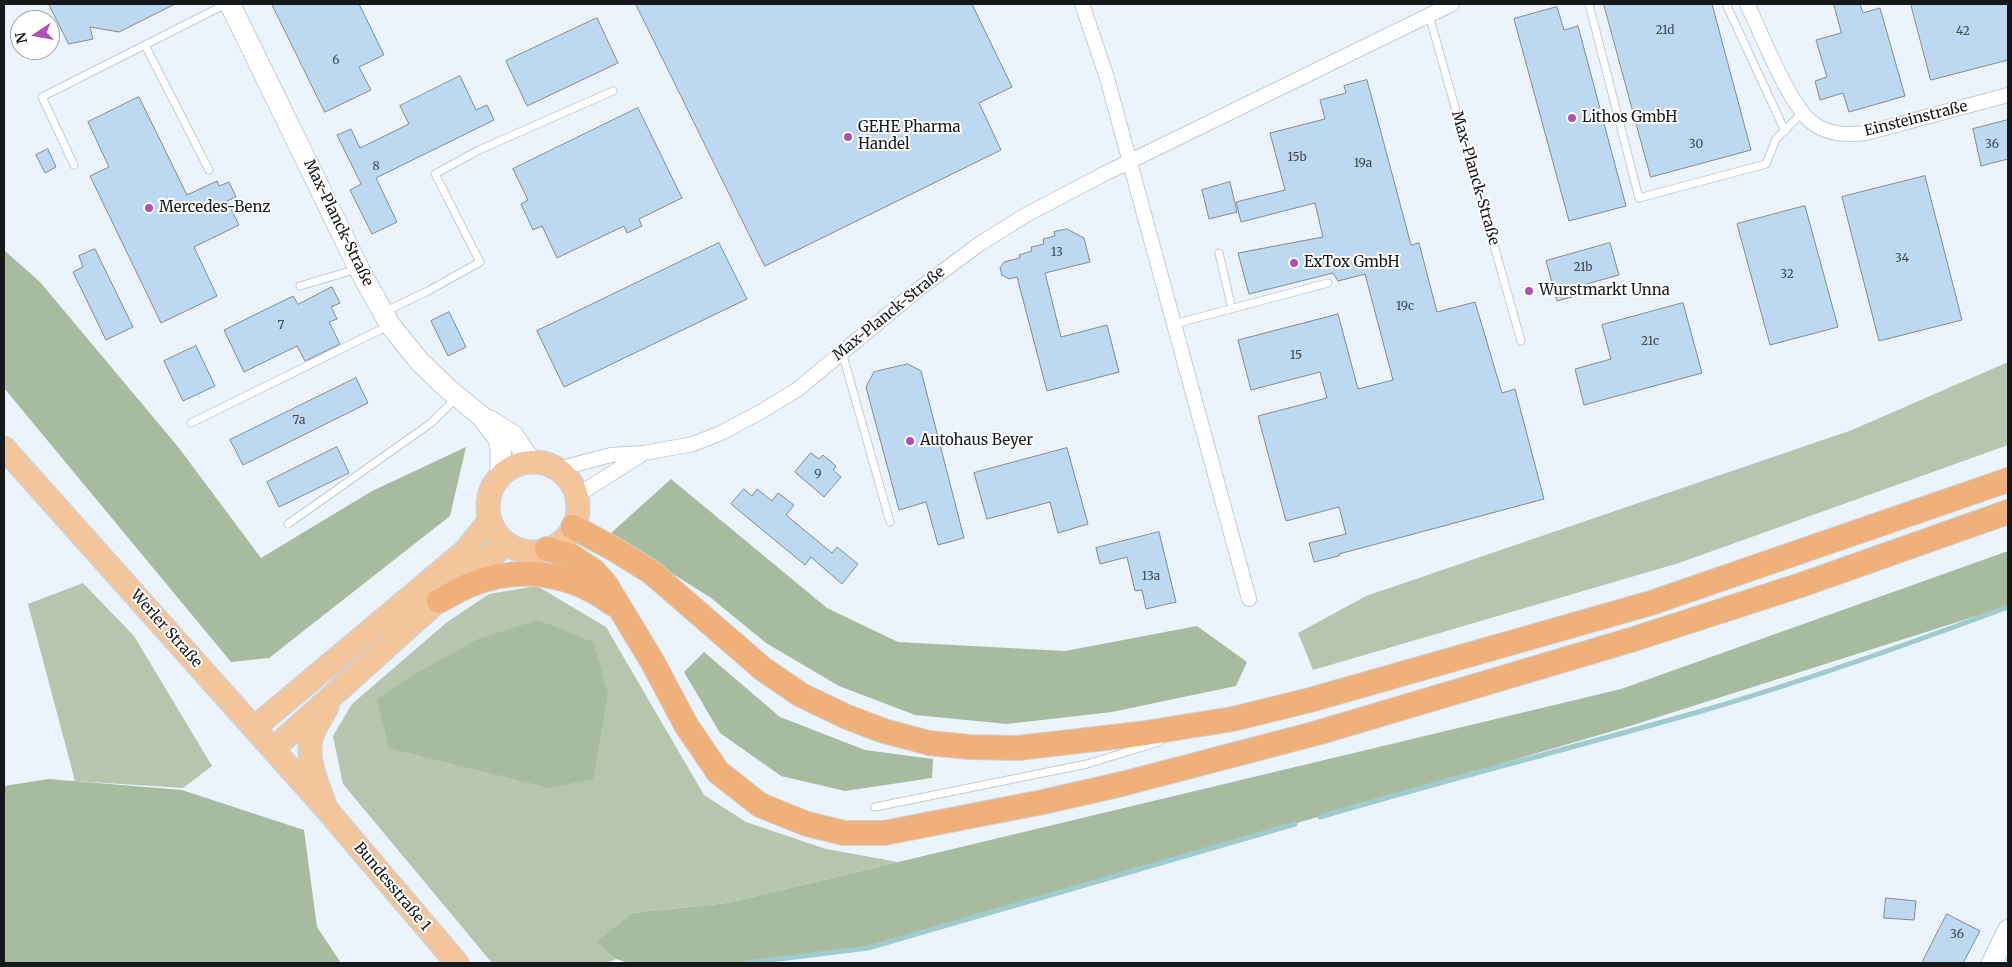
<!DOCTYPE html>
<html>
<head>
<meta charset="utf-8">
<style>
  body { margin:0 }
  #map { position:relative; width:2012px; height:967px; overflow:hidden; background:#ebf4fd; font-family:Merriweather,serif }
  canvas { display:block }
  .frame { position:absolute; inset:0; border:5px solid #15191c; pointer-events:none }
  .north { position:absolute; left:10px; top:10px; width:50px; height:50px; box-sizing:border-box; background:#fff; border:1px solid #a1a3a4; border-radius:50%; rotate:258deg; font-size:14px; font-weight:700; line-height:20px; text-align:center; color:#15191c }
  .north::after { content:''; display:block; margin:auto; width:18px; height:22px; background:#b14fb6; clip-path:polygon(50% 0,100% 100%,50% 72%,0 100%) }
</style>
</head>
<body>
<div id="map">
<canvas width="2012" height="967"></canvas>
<div class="frame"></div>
<div class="north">N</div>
</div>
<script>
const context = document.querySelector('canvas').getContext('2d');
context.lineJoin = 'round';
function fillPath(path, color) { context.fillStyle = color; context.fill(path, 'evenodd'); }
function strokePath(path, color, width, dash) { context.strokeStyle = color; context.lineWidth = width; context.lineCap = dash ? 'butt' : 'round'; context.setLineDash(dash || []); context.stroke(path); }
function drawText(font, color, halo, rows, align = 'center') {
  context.font = font + ' Merriweather,serif'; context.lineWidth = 4; context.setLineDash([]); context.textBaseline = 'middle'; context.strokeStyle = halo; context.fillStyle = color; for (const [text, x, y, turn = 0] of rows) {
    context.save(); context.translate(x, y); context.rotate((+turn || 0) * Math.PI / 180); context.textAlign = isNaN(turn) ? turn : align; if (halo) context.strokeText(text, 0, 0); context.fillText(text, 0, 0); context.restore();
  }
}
const green = new Path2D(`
  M 2008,362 L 2008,445 L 1679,563 L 1313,670 L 1298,633 L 1366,596 L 1852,430 Z
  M 83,583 L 134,636 L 212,766 L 183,788 L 75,781 L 28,604 Z
  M 537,586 L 606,627 L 704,795 L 746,822 L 826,849 L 898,862 L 727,903 L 632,913 L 595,942 L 616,959 L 607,963 L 492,963 L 343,784 L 333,736 L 352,704 L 446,623 L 489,594 Z`);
const forest = new Path2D(`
  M 4,250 L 40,282 L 179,448 L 261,558 L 372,491 L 466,447 L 450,516 L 269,658 L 231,662 L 4,388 Z
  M 671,479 L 827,608 L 898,642 L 1065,651 L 1197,626 L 1247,662 L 1236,686 L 1112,712 L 1007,724 L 915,715 L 839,686 L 766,643 L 711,598 L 610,534 Z
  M 2008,551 L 2008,606 L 1630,726 L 868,948 L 747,963 L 629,963 L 616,959 L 595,942 L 632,913 L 727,903 L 1621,689 Z
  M 538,620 L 593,642 L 608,693 L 593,779 L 550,788 L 389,748 L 377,699 L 415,674 L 478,639 Z
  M 704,652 L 780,717 L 865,750 L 933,759 L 932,778 L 845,791 L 781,776 L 720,733 L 684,672 Z
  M 49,779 L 182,790 L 304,830 L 317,927 L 341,963 L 4,963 L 4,786 Z`);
const stream = new Path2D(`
  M 1320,817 C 1445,780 1572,748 1698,712 C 1803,682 1906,645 2008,607
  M 747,963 L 868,948 L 1295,824`);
const building = new Path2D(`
  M 49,4 L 175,4 L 119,32 L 90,27 L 93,39 L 69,44 Z
  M 272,4 L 359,4 L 384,55 L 359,67 L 371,90 L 325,112 Z
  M 636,4 L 972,4 L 1012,87 L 979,103 L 1001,150 L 765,266 Z
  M 1604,4 L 1712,4 L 1751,150 L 1651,177 Z
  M 1834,4 L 1860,4 L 1863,13 L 1880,8 L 1905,96 L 1849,112 L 1843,93 L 1820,100 L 1815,81 L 1827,77 L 1816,40 L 1841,33 Z
  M 1911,4 L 2008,4 L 2008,60 L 1931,80 Z
  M 1557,7 L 1564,30 L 1578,26 L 1626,206 L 1569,221 L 1514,19 Z
  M 597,18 L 618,63 L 527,106 L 506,61 Z
  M 460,76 L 476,110 L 487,105 L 494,120 L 376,178 L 397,222 L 372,234 L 350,190 L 361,184 L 337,135 L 351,129 L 360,148 L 409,124 L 400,106 Z
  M 1367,80 L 1411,245 L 1419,243 L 1437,312 L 1475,302 L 1502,393 L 1515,389 L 1544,499 L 1339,554 L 1339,556 L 1314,562 L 1309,543 L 1346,534 L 1339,507 L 1286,521 L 1258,416 L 1327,398 L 1320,372 L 1251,390 L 1238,340 L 1338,314 L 1358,389 L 1393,380 L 1365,274 L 1338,281 L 1333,273 L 1249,294 L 1238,253 L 1323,237 L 1315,203 L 1241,222 L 1236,202 L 1285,190 L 1270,133 L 1325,119 L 1320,100 L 1346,93 L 1344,86 Z
  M 139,97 L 187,195 L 217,181 L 219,186 L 229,182 L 236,197 L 227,201 L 239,225 L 194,247 L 217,296 L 161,323 L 90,176 L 109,167 L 88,122 Z
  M 638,108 L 682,198 L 639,219 L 642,226 L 627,233 L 624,226 L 557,258 L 542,226 L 533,230 L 521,204 L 528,200 L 513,169 Z
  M 2008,120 L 2008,159 L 1981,166 L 1973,129 Z
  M 48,149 L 56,167 L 45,173 L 36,155 Z
  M 1925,176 L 1962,320 L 1879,341 L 1842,197 Z
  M 1230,182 L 1237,212 L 1209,219 L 1202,190 Z
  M 1805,206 L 1838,327 L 1770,345 L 1737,224 Z
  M 1067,229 L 1084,238 L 1090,262 L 1045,273 L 1061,337 L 1107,325 L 1119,372 L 1047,391 L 1017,277 L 1009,279 L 1002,275 L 1000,268 L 1004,262 L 1020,258 L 1019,255 L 1032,251 L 1031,247 L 1044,244 L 1043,239 L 1055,236 L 1054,232 Z
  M 719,243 L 747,299 L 564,387 L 537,331 Z
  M 1610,243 L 1619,275 L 1576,287 L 1579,295 L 1557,301 L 1546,261 Z
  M 95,249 L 133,327 L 106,340 L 73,272 L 83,267 L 79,256 Z
  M 332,287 L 340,303 L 331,307 L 337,319 L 329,322 L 340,344 L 305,361 L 297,346 L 244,372 L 224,330 L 293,296 L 298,304 Z
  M 1683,303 L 1702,373 L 1584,405 L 1575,369 L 1611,359 L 1602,325 Z
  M 449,312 L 466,347 L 448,356 L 431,321 Z
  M 196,346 L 215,386 L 183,401 L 164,361 Z
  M 908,364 L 921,371 L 964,538 L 938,545 L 926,502 L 899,510 L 866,387 L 874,372 Z
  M 356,378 L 368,403 L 243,465 L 230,440 Z
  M 337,447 L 349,473 L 279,507 L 267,482 Z
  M 1067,448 L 1088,524 L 1058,533 L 1050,502 L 987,519 L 974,473 Z
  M 811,453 L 819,459 L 823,455 L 836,466 L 833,470 L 841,477 L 824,497 L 795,472 Z
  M 744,489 L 752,496 L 757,489 L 772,501 L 778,493 L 794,505 L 786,515 L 832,553 L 837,547 L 858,564 L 842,584 L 811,557 L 805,565 L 731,504 Z
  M 1159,532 L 1176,602 L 1146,609 L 1142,590 L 1135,591 L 1127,557 L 1100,564 L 1096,548 Z
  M 1886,898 L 1916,901 L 1914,920 L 1884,918 Z
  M 1947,914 L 1980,931 L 1963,963 L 1922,963 Z`);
const service = new Path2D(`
  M 1589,4 L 1639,198 L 1766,164 L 1776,139 L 1802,113
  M 1726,4 L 1785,131
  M 1429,15 L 1521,341
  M 145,45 L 209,170
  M 74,165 L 42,97 L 226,4
  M 1219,253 L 1232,309
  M 300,286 L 357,269
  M 386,311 L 428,291 L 480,262 L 435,174 L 479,150 L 613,91
  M 1174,324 L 1328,283
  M 842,352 L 890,522
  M 191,423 L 388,326
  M 288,524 L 431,423 L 456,398
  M 875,807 L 1087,764 L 1159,742`);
const minor = new Path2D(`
  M 1082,4 L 1107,78 L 1249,599
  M 1747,4 C 1761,32 1790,108 1814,124 C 1830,135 1848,135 1866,133 L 2008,95
  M 558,469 L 611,455 L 644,453 L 693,444 L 721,433 L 764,410 L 798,389 L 920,288 L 978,245 L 1024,216 L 1104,174 L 1452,4
  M 576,496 L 641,455`);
const secondary = new Path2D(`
  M 230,4 L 359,269 L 390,325 L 420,362 L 447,388 L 481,416 L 498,438 L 501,450 L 500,475
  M 489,420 L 513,435 L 531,462
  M 1992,963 L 2008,930`);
const primary = new Path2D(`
  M 4,448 L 327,810 L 457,963
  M488 507a45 45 0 1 1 90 0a45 45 0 1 1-90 0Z
  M 254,728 L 465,551 L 490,520
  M 273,749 L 480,563 L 508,544
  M 324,802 C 317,784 305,756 312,736 C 315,726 322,717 327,707`);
const trunk = new Path2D(`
  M 573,527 L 614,549 L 651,572 L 763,669 L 801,695 L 847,717 L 884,731 L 929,743 L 969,747 L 1018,748 L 1139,734 L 1233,719 L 1310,700 L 1651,603 L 2008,480
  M 547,549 L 571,556 L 594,571 L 606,585 L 652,661 L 686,725 L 718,772 L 760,805 L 807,824 L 844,833 L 884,833 L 1043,802 L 1122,784 L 1317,733 L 1634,639 L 1801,585 L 2008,512
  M 439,601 C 449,596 459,589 470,585 C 518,565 571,572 613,604`);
const markers = [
  [1572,118,5,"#b14fb6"],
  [848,137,5,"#b14fb6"],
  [149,208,5,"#b14fb6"],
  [1294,263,5,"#b14fb6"],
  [1529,291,5,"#b14fb6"],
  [910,441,5,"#b14fb6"]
];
const numberNames = [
  ["21d",1665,31],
  ["42",1963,32],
  ["6",336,61],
  ["30",1696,145],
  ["36",1992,145],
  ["15b",1297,158],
  ["19a",1363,164],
  ["8",376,167],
  ["13",1057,253],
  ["34",1902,259],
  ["21b",1583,268],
  ["32",1787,275],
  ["19c",1405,307],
  ["7",281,326],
  ["21c",1650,342],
  ["15",1296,356],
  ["7a",299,421],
  ["9",818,475],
  ["13a",1151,577],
  ["36",1957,935]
];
const poiNames = [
  ["Lithos GmbH",1582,118],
  ["GEHE Pharma",858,128],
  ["Handel",858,145],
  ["Mercedes-Benz",159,208],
  ["ExTox GmbH",1304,263],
  ["Wurstmarkt Unna",1539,291],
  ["Autohaus Beyer",920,441]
];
const streetNames = [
  ["Einsteinstraße",1916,119,-14],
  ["Max-Planck-Straße",1475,178,74],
  ["Max-Planck-Straße",338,223,64],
  ["Max-Planck-Straße",889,314,-39],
  ["Werler Straße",166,629,48],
  ["Bundesstraße 1",392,887,50]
];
fillPath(green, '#b6c5ae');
fillPath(forest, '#a9bb9f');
strokePath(stream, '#a0cace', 5);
fillPath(building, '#bdd8f1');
strokePath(building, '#818a92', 1);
strokePath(service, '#c3ccd4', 9);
strokePath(minor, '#c3ccd4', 16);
strokePath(secondary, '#c3ccd4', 22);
strokePath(primary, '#d0d1d2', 25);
strokePath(trunk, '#d0d1d2', 26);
strokePath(service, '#fff', 7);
strokePath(minor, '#fff', 14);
strokePath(secondary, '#fff', 20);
strokePath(primary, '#f4c49b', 22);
strokePath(trunk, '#f0b07a', 24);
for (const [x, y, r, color] of markers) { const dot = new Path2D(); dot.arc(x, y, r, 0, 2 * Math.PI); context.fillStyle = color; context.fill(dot); strokePath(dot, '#fff', 2); }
drawText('12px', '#3f4951', null, numberNames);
drawText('15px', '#15191c', '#fff', poiNames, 'left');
drawText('15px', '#15191c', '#fff', streetNames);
</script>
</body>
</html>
